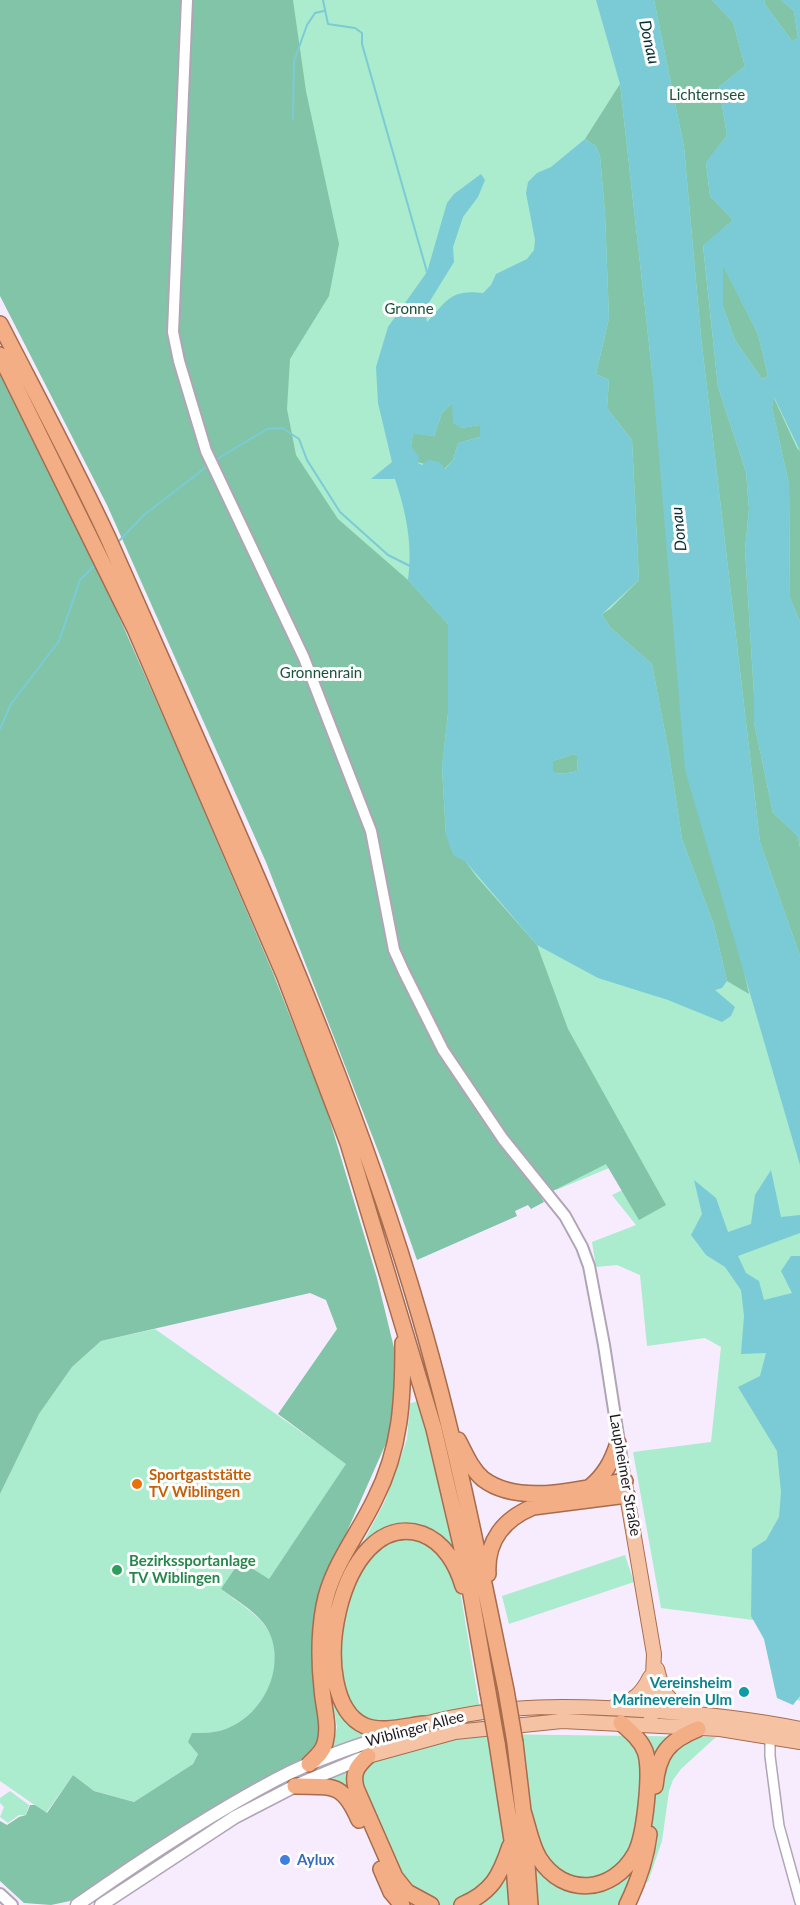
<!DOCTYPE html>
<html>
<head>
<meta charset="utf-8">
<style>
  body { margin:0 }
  canvas { display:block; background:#f7ebfe }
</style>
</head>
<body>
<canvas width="800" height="1905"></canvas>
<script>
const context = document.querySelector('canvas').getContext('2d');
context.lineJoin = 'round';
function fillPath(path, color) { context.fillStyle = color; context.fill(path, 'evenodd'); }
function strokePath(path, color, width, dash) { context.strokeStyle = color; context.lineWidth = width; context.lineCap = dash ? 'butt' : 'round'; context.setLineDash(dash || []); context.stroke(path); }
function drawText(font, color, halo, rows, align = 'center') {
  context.font = font + ' Lato,sans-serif'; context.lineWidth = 6; context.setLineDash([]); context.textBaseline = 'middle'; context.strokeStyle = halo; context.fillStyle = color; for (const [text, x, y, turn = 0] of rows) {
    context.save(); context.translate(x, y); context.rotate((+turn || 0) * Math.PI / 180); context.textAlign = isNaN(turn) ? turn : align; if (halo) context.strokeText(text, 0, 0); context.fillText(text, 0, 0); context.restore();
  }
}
const green = new Path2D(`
  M 192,0 L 800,0 L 800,1701 L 775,1690 L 761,1621 L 661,1608 L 633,1452 L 711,1442 L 721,1347 L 705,1338 L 647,1346 L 640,1275 L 617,1265 L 596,1267 L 592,1242 L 636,1225 L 612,1195 L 631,1186 L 621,1163 L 556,1190 L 432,1009 L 409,955 Z
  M 155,1329 L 347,1464 L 269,1579 L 221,1589 C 236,1602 260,1614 269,1632 C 287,1668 263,1714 228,1728 C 216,1733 204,1733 192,1733 L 198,1754 L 193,1764 L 134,1802 L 94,1791 L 73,1775 L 46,1813 L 0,1781 L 0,1494 L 39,1414 L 72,1367 L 101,1341 Z
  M 420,1401 L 457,1553 L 459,1584 L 484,1734 L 716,1737 L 681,1769 L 673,1780 L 669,1791 L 662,1841 L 648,1882 L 629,1889 L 620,1905 L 412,1905 L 369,1806 L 331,1778 L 331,1751 L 337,1727 L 331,1693 L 329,1631 L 346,1575 L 385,1501 L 407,1439 L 410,1403 Z
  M 625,1555 L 634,1582 L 509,1624 L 502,1596 Z
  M 10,1791 L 29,1805 L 26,1815 L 19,1815 L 8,1823 L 0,1817 L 4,1807 L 0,1803 L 0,1798 Z`);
const forest = new Path2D(`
  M 0,0 L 293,0 L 306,91 L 339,244 L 329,296 L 290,359 L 287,409 L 296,455 L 338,519 L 408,580 L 448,624 L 448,713 L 442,768 L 446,835 L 477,877 L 537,945 L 568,1029 L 666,1205 L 639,1220 L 606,1164 L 541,1197 L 544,1202 L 531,1209 L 528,1205 L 515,1211 L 517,1216 L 417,1260 L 382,1161 L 266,862 L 107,505 L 0,296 Z
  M 654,0 L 712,0 L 733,22 L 745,66 L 719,87 L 727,135 L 706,163 L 710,196 L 733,220 L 703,246 L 718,387 L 746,472 L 749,509 L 745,550 L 754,695 L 754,722 L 773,813 L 798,836 L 800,848 L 800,956 L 760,842 L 701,337 L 684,147 Z
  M 765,0 L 781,0 L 794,11 L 798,38 L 792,41 L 764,3 Z
  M 620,84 L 652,371 L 742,962 L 749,994 L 727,981 L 714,925 L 682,839 L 669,754 L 652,664 L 610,627 L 602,614 L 610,609 L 639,580 L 632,440 L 607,408 L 609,380 L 596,374 L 609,318 L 605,213 L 600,156 L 596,146 L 585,139 Z
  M 723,265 L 758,334 L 768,376 L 762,379 L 735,340 L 723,307 Z
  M 0,369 L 51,463 L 177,748 L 273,973 L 327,1111 L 377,1278 L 396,1356 L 391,1432 L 337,1554 L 313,1631 L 320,1738 L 316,1747 L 306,1757 L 227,1802 L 70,1901 L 51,1905 L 24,1903 L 0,1881 L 0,1821 L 7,1825 L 19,1817 L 26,1815 L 30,1805 L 35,1805 L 47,1813 L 73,1775 L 94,1791 L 134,1802 L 193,1764 L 198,1754 L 188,1742 L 192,1733 C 204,1733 216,1733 228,1728 C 263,1714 286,1668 269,1632 C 261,1614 237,1601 221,1589 L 240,1561 L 269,1579 L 346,1464 L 278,1414 L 337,1329 L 326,1300 L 310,1293 L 101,1341 L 72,1367 L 39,1414 L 0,1494 Z
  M 773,396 L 797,448 L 800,451 L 800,622 L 790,598 L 789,484 L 772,408 Z
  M 453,402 L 461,428 L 480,425 L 480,437 L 458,443 L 453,460 L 444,469 L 417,462 L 411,446 L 413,433 L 434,436 L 442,413 Z
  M 574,754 L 578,756 L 577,771 C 569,773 560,775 552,772 L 553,761 Z`);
const water = new Path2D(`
  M 596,0 L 654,0 L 684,147 L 701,337 L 760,842 L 800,956 L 800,1165 L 685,770 L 652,371 L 620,84 Z
  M 712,0 L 765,0 L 764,3 L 792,41 L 798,38 L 794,11 L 781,0 L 800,0 L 800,451 L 774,397 L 772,408 L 789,484 L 790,598 L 800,622 L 800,848 L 798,836 L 773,813 L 754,722 L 754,695 L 745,550 L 749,509 L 746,472 L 718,387 L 703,245 L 733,220 L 710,196 L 706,162 L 727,135 L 719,87 L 745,66 L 733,22 ZM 723,266 L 758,334 L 768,376 L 762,379 L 735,340 L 723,307 Z
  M 585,139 L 596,146 L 600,156 L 605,213 L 609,318 L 596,374 L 609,380 L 607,408 L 632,440 L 639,580 L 602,614 L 610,627 L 652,664 L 669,754 L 682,839 L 714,925 L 727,981 L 722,988 L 715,990 L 735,1007 L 731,1016 L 722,1022 L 668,1000 L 598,978 L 537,945 L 466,862 L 453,855 L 446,835 L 442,767 L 448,713 L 448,624 L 408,580 C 413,545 406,512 395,479 L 371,479 L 392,462 L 378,403 L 376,367 L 388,327 L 427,272 L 447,203 L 454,194 L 481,174 L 485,180 L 478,197 L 463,217 L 453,247 L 454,262 L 425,309 L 427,322 C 447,301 450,289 483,293 L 491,285 L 496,274 L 527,259 L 534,250 L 535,240 L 526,193 L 528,182 L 537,173 L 551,167 ZM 452,403 L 453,423 L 461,428 L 480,425 L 480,437 L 458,443 L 453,460 L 445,469 L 440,462 L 428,460 L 422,465 L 418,463 L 419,457 L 411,446 L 413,434 L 434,436 L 442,413 ZM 574,754 L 578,756 L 577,771 C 569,773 560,775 553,772 L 553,761 Z
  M 771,1170 L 781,1217 L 800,1215 L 800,1233 L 738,1256 L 746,1273 L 759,1281 L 764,1300 L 792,1293 L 781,1271 L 791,1256 L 800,1256 L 800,1696 L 793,1705 L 777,1698 L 764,1639 L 751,1616 L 752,1549 L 766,1540 L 779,1517 L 781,1492 L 777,1451 L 738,1387 L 760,1376 L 766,1353 L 741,1354 L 744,1316 L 741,1290 L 725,1267 L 706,1255 L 691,1235 L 702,1214 L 694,1180 L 716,1198 L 728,1232 L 751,1224 L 755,1195 Z`);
const stream = new Path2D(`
  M 323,0 L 328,24 L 355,28 L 362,33 L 362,44 L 427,272
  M 293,119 L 294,61 L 307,25 L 315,13 L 324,11
  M 214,461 L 267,429 L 282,428 L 299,439 L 307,460 L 340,512 L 388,555 L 410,566
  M 116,544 L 144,515 L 210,464
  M 0,729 L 11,704 L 59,641 L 80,580 L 97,563`);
const minor = new Path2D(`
  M 770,1734 L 770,1756 L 779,1826 L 800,1902`);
const tertiary = new Path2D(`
  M 187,0 L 173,332 L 179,361 L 206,451 L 304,658 L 371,831 L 394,950 L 404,972 L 443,1050 L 503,1139 L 565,1216 L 582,1247 L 589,1266 L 604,1345 L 625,1481
  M 0,1894 L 12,1905`);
const secondary = new Path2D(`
  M 77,1905 C 141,1860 207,1816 275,1780 C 315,1759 358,1745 400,1732
  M 101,1905 L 235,1817 L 295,1786 L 367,1756`);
const primary = new Path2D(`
  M 625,1484 L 654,1654 L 651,1717
  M 657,1669 C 663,1693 666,1700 689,1711
  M 616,1705 C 634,1701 642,1693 650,1677
  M 424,1724 C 502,1703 575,1705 655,1711 C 704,1714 752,1719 800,1729
  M 368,1756 L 455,1732 L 562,1721 L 720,1729 L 800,1742`);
const trunk = new Path2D(`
  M 0,324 C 37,396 75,467 109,540 C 142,614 174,688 207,762 C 287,944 365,1127 420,1317 C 456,1440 480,1565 506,1690
  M 0,355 L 135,629 L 285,977 L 348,1143 L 434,1429 L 466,1566 L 488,1692
  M 458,1440 C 465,1453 471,1469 483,1479 C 520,1507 583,1488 625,1481
  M 590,1487 C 605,1475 612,1461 618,1443
  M 488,1574 C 486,1541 504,1519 533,1507 L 627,1495
  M 424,1724 C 406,1726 382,1733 365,1726 C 302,1699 339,1506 422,1534 C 444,1542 457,1565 463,1586
  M 497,1743 L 512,1840 L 517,1905
  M 515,1743 L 523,1811 L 530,1905
  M 368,1756 C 357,1766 352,1773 356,1788 L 395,1877 L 407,1892 L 431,1905
  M 309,1764 C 315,1758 323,1752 325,1743 C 330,1725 323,1706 322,1688 C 319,1661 319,1633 324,1606 C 331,1567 358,1535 375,1499 C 401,1448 403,1400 403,1343
  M 295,1786 C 332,1787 342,1781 359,1820
  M 655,1786 C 658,1754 668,1741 698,1729
  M 523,1811 C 528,1826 531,1845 539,1858 C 564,1898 613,1893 635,1854 C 645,1836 652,1769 645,1751 C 640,1739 630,1731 621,1723
  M 381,1869 L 391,1892 L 402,1905
  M 462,1905 C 492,1892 500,1876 510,1846
  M 627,1905 C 638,1882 646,1860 649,1834`);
const trunkBridge = new Path2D(`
  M 506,1690 L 515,1743
  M 488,1692 L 497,1743`);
const markers = [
  [137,1484,6,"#e8710a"],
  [117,1570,6,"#2e9e5b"],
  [744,1692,6,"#0f9aa8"],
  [285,1860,6,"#3f7fe0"]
];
const parkNames = [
  ["Lichternsee",707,95],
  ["Gronne",409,309],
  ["Gronnenrain",321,673]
];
const foodNames = [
  ["Sportgaststätte",149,1475],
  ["TV Wiblingen",149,1492]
];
const streetNames = [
  ["Laupheimer Straße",625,1475,80],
  ["Wiblinger Allee",415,1729,-15]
];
const leisureNames = [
  ["Bezirkssportanlage",129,1561],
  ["TV Wiblingen",129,1578]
];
const cultureNames = [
  ["Vereinsheim",732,1683],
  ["Marineverein Ulm",732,1700]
];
const shopNames = [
  ["Aylux",297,1860]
];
const waterNames = [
  ["Donau",649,42,77],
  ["Donau",679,529,-96]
];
fillPath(green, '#abebce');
fillPath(forest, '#82c4a7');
fillPath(water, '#7bcbd6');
strokePath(stream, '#7bcbd6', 2);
strokePath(minor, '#b0a5b7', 12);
strokePath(tertiary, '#b0a5b7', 14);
strokePath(secondary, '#b0a5b7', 15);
strokePath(primary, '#a66c4d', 16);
strokePath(trunk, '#a66c4d', 18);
strokePath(minor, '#fff', 9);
strokePath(tertiary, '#fff', 10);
strokePath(secondary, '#fff', 12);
strokePath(primary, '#f6c2a4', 14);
strokePath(trunk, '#f3ae86', 15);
strokePath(trunkBridge, '#a66c4d', 18, []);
strokePath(trunkBridge, '#f3ae86', 15);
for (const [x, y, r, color] of markers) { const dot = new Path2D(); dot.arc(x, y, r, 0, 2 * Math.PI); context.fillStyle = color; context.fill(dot); strokePath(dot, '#fdfdfd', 2); }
drawText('15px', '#1c513c', '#fdfdfd', parkNames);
drawText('bold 15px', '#c56008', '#fdfdfd', foodNames, 'left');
drawText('15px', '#1c181e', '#fdfdfd', streetNames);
drawText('bold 15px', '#27864d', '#fdfdfd', leisureNames, 'left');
drawText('bold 15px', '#0d838f', '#fdfdfd', cultureNames, 'right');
drawText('bold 15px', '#366cbe', '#fdfdfd', shopNames, 'left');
drawText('italic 16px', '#062f34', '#fdfdfd', waterNames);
</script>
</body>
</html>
